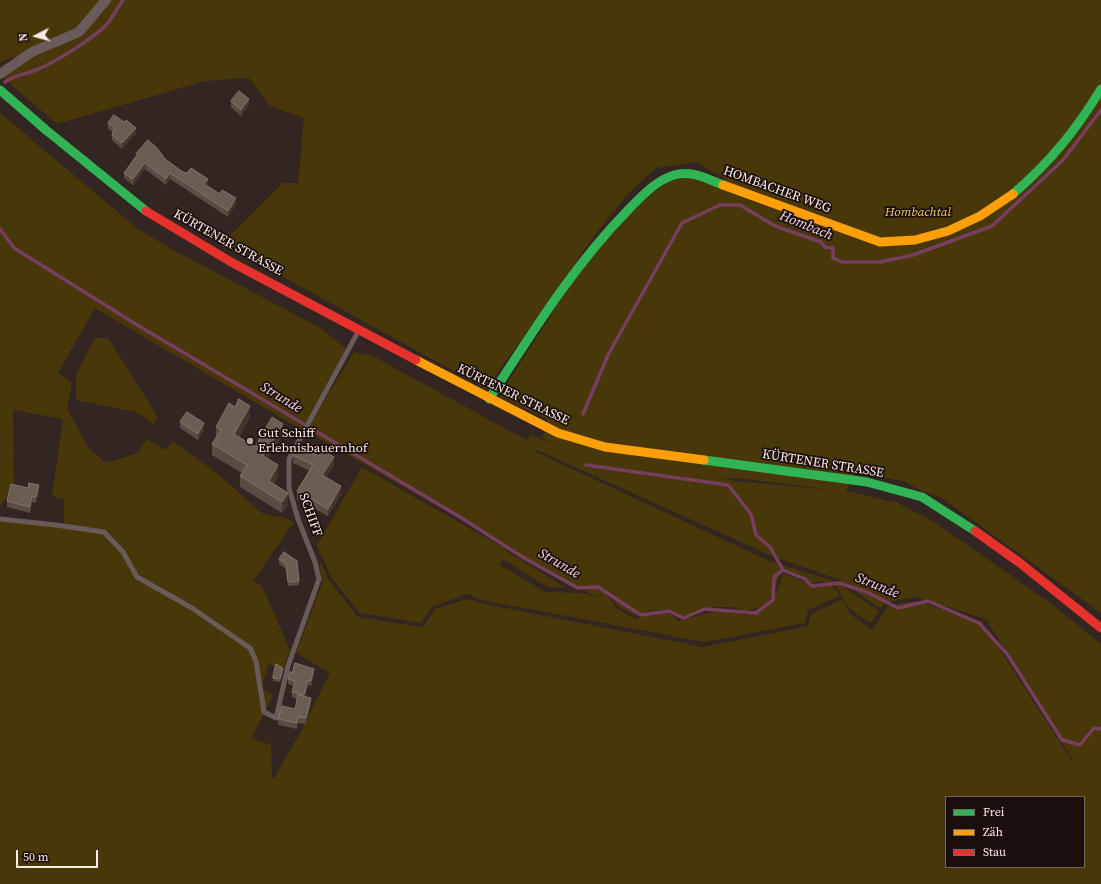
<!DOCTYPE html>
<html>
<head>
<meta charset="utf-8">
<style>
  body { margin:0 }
  #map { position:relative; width:1101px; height:884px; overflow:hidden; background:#332622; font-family:"Source Serif 4",serif }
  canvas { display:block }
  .legend { position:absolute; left:945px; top:796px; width:140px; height:72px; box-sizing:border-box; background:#1a0f0c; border:1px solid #746763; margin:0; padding:5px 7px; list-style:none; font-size:12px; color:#fcebe5 }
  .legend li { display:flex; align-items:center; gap:8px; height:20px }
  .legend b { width:20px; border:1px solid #746763 }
  .north { position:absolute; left:16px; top:16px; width:40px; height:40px; -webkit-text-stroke:3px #1a0f0c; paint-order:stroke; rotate:264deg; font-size:11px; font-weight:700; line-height:16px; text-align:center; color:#fcebe5 }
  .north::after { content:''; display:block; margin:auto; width:14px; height:18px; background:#fcebe5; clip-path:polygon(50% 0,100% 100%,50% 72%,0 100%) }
  .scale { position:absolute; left:16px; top:850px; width:82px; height:18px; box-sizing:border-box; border:2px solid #fcebe5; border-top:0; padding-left:5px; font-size:12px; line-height:14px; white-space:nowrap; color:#fcebe5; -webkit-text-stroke:3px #1a0f0c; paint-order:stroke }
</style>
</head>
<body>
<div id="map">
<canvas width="1101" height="884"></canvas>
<ul class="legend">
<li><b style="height:5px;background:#30b455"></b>Frei</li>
<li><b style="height:5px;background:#ff9f0a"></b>Zäh</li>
<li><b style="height:5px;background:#e5322d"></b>Stau</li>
</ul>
<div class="north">N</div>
<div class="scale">50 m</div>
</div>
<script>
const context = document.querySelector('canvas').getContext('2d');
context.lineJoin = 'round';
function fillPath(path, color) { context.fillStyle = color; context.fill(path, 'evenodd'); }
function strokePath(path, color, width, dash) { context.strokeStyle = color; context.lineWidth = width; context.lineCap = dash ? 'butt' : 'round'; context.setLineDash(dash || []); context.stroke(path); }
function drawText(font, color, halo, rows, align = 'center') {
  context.font = font + ' "Source Serif 4",serif'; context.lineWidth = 3.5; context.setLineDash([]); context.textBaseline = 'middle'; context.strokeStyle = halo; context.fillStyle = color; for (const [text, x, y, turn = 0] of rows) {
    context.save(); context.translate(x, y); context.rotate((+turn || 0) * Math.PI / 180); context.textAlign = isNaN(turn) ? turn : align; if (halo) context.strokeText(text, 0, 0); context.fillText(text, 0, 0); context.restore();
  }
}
const green = new Path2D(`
  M 0,0 L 1101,0 L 1101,613 L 942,498 L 922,491 L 905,482 L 856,471 L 846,491 L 898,503 L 936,523 L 1053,605 L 1101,644 L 1101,884 L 0,884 L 0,521 L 64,526 L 64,499 L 52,496 L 63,419 L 13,410 L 14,488 L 0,506 L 0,113 L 138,229 L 173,250 L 319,327 L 346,348 L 302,430 L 95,308 L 58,373 L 72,383 L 67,408 L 87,446 L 105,463 L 138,453 L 146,439 L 166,450 L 172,441 L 218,474 L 262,513 L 276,517 L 281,516 L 294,522 L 253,581 L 262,586 L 290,650 L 282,671 L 269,664 L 261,689 L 273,695 L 252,738 L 271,745 L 272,778 L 274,778 L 299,735 L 330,673 L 296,653 L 322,583 L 319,558 L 328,579 L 358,617 L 423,627 L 435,609 L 468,599 L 480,603 L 703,647 L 808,626 L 811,614 L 843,599 L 849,613 L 872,630 L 888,606 L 917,601 L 982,622 L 1074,764 L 1071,757 L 986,619 L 917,597 L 885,602 L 881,609 L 838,579 L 774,557 L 537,450 L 536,452 L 769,561 L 836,582 L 879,611 L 871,623 C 865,619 858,616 853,611 C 836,596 843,577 812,583 C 804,576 791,574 781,569 L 776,587 L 766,605 L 746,611 L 732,607 L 714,607 L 679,617 L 670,609 L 648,611 L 635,616 L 618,606 L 609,596 L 591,595 L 584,589 L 574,589 L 506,546 L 505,550 L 566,588 L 548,587 L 502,559 L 500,565 L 545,592 L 584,593 L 591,596 L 608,596 L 616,608 L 635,619 L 649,614 L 668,611 L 678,621 C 701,614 722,607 746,615 L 756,610 L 767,608 L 779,588 L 783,573 C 793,578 804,580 811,586 C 827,582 831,582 840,596 L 808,610 L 805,623 L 704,642 L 481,600 L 468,594 L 433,606 L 421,623 L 360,613 L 331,577 L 317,545 L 362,467 L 502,547 L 506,545 L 306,431 L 354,352 L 373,356 L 528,441 L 530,434 L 540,439 L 555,443 L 542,438 L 547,419 L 500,397 L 500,394 L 584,264 L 647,196 L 677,177 L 727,180 L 696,162 L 656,168 L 629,193 L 593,237 L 562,283 L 486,389 L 222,243 L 283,183 L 298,183 L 304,118 L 270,106 L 249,78 L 205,81 L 57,124 L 2,77 L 31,51 L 0,62 ZM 721,478 L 746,479 L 835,490 L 734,481 ZM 946,797 L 1084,797 L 1084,867 L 946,867 Z
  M 95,338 L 108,338 L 158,417 L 154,424 L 136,412 L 76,400 L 76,375 Z`);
const stream = new Path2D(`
  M 5,82 C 15,75 25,74 36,70 C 54,63 96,37 108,23 C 113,16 118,7 123,0
  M 0,229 L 14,248 L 134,323 L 460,517 L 524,558 L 578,588 L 598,587 L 641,615 L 669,611 L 683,618 L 705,609 L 756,613 L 773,600 L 774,577 L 783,570 L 805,579 L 812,586 L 839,583 L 869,593 L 898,608 L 928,601 L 979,623 L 1007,654 L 1062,740 L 1080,745 L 1094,728 L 1101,729
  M 583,414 L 609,353 L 682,223 L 720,205 L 740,205 L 775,226 L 821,242 L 825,247 L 833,248 L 833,258 L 842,262 L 880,262 L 913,255 L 992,226 L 1063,160 L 1101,110
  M 586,465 L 728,485 L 751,514 L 756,535 L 770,547 L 783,570`);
const lane = new Path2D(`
  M 0,519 L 56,525 L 104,532 L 123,552 L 137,577 L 192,608 L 250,648 L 256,661 L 264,712 L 276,718 L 288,666 L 319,579 L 315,562 L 298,519 L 289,488 L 289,459 L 359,330`);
const street = new Path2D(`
  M 0,74 L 32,52 L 79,32 L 106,0`);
const fast = new Path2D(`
  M 0,90 L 46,130 L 146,211
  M 1013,194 C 1050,162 1076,130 1101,89
  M 489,399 C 532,333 573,266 629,209 C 642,196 655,181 674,175 C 692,170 707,179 723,185
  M 704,460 L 867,482 L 922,497 L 975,531`);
const slow = new Path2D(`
  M 723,185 L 880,242 L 915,240 L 948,231 L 980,216 L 1013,194
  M 416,360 L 558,433 L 605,447 L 704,460`);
const jam = new Path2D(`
  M 146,211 L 231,262 L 416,360
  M 975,531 L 1020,563 L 1101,628`);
const wall = new Path2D(`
  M 231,101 L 249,105 L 241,116 L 231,107 Z
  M 108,123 L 136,133 L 122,149 L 112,140 L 112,135 L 113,132 L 108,129 Z
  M 136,154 L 165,159 L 183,172 L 208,185 L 207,186 L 236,204 L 228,217 L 170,179 L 166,185 L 145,169 L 133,185 L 124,178 L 124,173 L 136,157 Z
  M 250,417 L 239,437 L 255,447 L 283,434 L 268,459 L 278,476 L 274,484 L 288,504 L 282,513 L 240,487 L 240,476 L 242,473 L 212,455 L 212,444 L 216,438 L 216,427 Z
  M 180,422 L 204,429 L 198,440 L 180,428 Z
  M 293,455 L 334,465 L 326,477 L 341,494 L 328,516 L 297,499 L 297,491 L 310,471 L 293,463 Z
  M 39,491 L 36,503 L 32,502 L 30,513 L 7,507 L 7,501 Z
  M 284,552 L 299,581 L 299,585 L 288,586 L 286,569 L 279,564 L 279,559 Z
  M 283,671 L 280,682 L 273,681 L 273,678 Z
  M 292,673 L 314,674 L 311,686 L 308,685 L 305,697 L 311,704 L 306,724 L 298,723 L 297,729 L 278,725 L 278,719 L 295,709 L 297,699 L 292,697 L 292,692 L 293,686 L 288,684 L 288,679 Z`);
const shadedWall = new Path2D(`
  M 249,99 L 249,105 L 241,116 L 241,110 Z
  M 136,128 L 136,133 L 122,149 L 122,143 Z
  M 145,163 L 145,169 L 133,185 L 133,179 Z
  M 170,173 L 170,179 L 166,185 L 166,179 Z
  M 208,179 L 208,185 L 204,190 L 204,184 Z
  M 236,198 L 236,204 L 228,217 L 228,211 Z
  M 250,406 L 250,417 L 234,445 L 234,434 Z
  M 204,423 L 204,429 L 198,440 L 198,434 Z
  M 283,424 L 283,434 L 263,467 L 263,456 Z
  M 334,457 L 334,465 L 322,483 L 322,475 Z
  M 278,465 L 278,476 L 269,492 L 269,481 Z
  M 39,485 L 39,491 L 36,503 L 36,497 Z
  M 341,486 L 341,494 L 328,516 L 328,509 Z
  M 288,493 L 288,504 L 282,513 L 282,502 Z
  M 32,496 L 32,502 L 30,513 L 30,507 Z
  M 314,669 L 314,674 L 311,686 L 311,681 Z
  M 308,680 L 308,685 L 304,700 L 304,695 Z
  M 311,698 L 311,704 L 306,724 L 306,718 Z
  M 298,717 L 298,723 L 297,729 L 297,723 Z`);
const building = new Path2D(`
  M 239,91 L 249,99 L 241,110 L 231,101 Z
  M 114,115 L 124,122 L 126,120 L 136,128 L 122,143 L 112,135 L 114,128 L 108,123 Z
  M 148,140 L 157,148 L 165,159 L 183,172 L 187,173 L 191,168 L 208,179 L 204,184 L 220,194 L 222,190 L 236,198 L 228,211 L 170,173 L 166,179 L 145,163 L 133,179 L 124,173 L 137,155 L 136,154 Z
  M 239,399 L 250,406 L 234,434 L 255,447 L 272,417 L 283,424 L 263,456 L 278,465 L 269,481 L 288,493 L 282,502 L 240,476 L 247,465 L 212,444 L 221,430 L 216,427 L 229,403 L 235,407 Z
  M 187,412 L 204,423 L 198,434 L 180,422 Z
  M 297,445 L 319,456 L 322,450 L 334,457 L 322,475 L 341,486 L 328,509 L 297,491 L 313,465 L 293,455 Z
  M 29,483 L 39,485 L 36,497 L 32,496 L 30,507 L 7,501 L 11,484 L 28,488 Z
  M 284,552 L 297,561 L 299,581 L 288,582 L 286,564 L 279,559 Z
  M 295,663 L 314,669 L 311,681 L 308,680 L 304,695 L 292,692 L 295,681 L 288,679 L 290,671 L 292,673 Z
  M 276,664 L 283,668 L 280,679 L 273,678 Z
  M 298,695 L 311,698 L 306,718 L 298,717 L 297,723 L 278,719 L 282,706 L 295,709 Z`);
const markers = [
  [250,441,4,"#b6a6a1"]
];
const streetNames = [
  ["HOMBACHER WEG",777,190,20],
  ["KÜRTENER STRASSE",228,243,29],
  ["KÜRTENER STRASSE",513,395,26],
  ["KÜRTENER STRASSE",823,464,9],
  ["SCHIFF",310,515,70]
];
const parkNames = [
  ["Hombachtal",918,213]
];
const poiNames = [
  ["Gut Schiff",258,434],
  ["Erlebnisbauernhof",258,449]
];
const waterNames = [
  ["Hombach",806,226,22],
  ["Strunde",281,398,31],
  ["Strunde",559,564,30],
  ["Strunde",877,586,22]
];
fillPath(green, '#483708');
strokePath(stream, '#773e5f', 3.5);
strokePath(lane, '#6b5a5a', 5);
strokePath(street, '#6b5a5a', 10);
strokePath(fast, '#30b455', 9);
strokePath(slow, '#ff9f0a', 9);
strokePath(jam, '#e5322d', 9);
fillPath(wall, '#594c42');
fillPath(shadedWall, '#43362e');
fillPath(building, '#6b5d54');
strokePath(building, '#82736a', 1);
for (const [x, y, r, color] of markers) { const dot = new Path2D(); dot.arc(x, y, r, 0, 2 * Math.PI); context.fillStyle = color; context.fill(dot); strokePath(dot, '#1a0f0c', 1.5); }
drawText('13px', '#fcebe5', '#1a0f0c', streetNames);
drawText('italic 13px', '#f0cc65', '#1a0f0c', parkNames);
drawText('13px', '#fcebe5', '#1a0f0c', poiNames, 'left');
drawText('italic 14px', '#f9d2e7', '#1a0f0c', waterNames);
</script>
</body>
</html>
